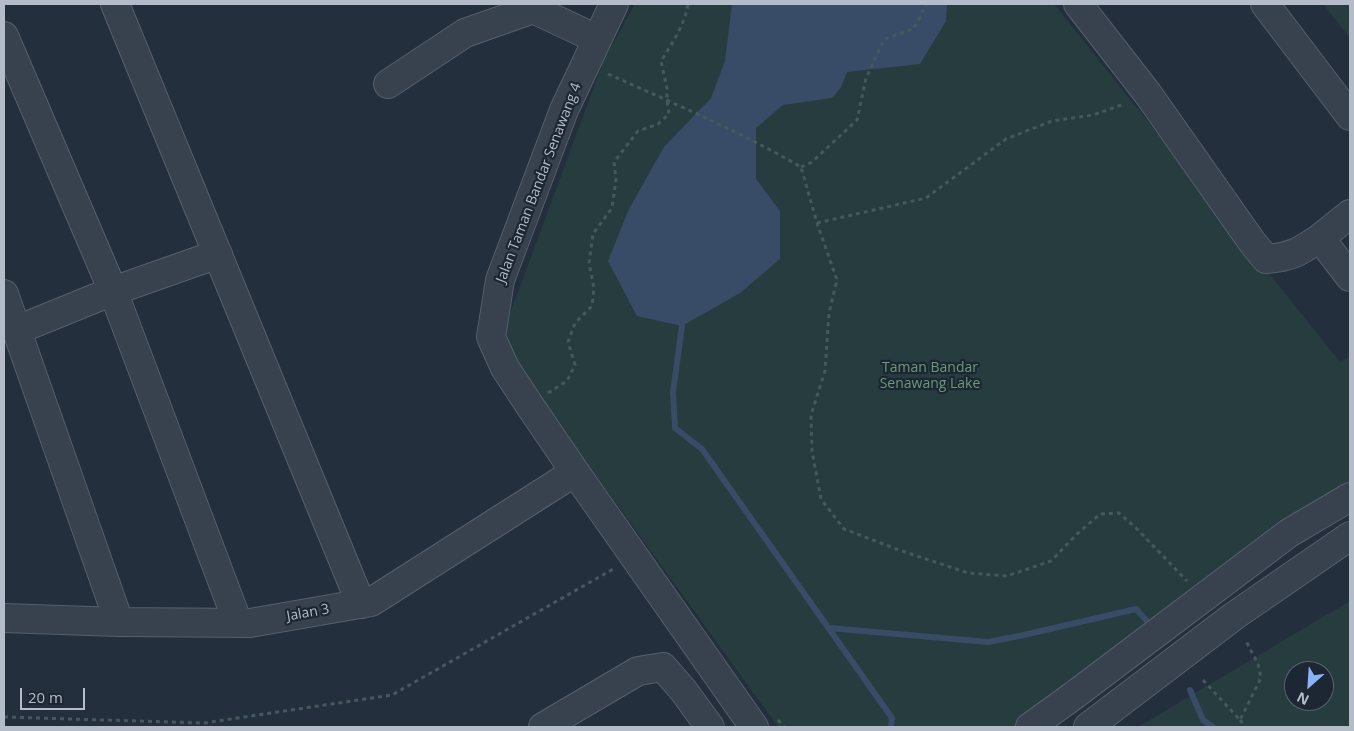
<!DOCTYPE html>
<html>
<head>
<meta charset="utf-8">
<style>
  body { margin:0 }
  #map { position:relative; width:1354px; height:731px; overflow:hidden; background:#242f3e; font-family:"Open Sans",sans-serif }
  canvas { display:block }
  .frame { position:absolute; inset:0; border:5px solid #b4bcc9; pointer-events:none }
  .north { position:absolute; left:1284px; top:661px; width:50px; height:50px; box-sizing:border-box; background:#1d2633; border:1px solid #59626f; border-radius:50%; rotate:206deg; font-size:14px; font-weight:700; line-height:20px; text-align:center; color:#b4bcc9 }
  .north::after { content:''; display:block; margin:auto; width:18px; height:22px; background:#8ab4f8; clip-path:polygon(50% 0,100% 100%,50% 72%,0 100%) }
  .scale { position:absolute; left:20px; top:688px; width:65px; height:22px; box-sizing:border-box; border:2px solid #b4bcc9; border-top:0; padding-left:6px; font-size:15px; line-height:18px; white-space:nowrap; color:#b4bcc9; -webkit-text-stroke:4px #1d2633; paint-order:stroke }
</style>
</head>
<body>
<div id="map">
<canvas width="1354" height="731"></canvas>
<div class="frame"></div>
<div class="north">N</div>
<div class="scale">20 m</div>
</div>
<script>
const context = document.querySelector('canvas').getContext('2d');
context.lineJoin = 'round';
function fillPath(path, color) { context.fillStyle = color; context.fill(path, 'evenodd'); }
function strokePath(path, color, width, dash) { context.strokeStyle = color; context.lineWidth = width; context.lineCap = dash ? 'butt' : 'round'; context.setLineDash(dash || []); context.stroke(path); }
function drawText(font, color, halo, rows, align = 'center') {
  context.font = font + ' "Open Sans",sans-serif'; context.lineWidth = 4.5; context.setLineDash([]); context.textBaseline = 'middle'; context.strokeStyle = halo; context.fillStyle = color; for (const [text, x, y, turn = 0] of rows) {
    context.save(); context.translate(x, y); context.rotate((+turn || 0) * Math.PI / 180); context.textAlign = isNaN(turn) ? turn : align; if (halo) context.strokeText(text, 0, 0); context.fillText(text, 0, 0); context.restore();
  }
}
const green = new Path2D(`
  M 635,4 L 1054,4 L 1340,362 L 1350,356 L 1350,486 L 1288,520 L 1013,727 L 778,727 L 514,362 L 505,327 L 604,60 Z
  M 1323,4 L 1350,4 L 1350,38 Z
  M 1350,601 L 1350,727 L 1138,727 ZM 1294,671 L 1324,671 L 1324,701 L 1294,701 Z`);
const water = new Path2D(`
  M 732,4 L 947,4 L 946,21 L 920,64 L 847,72 L 841,87 L 832,98 L 783,105 L 756,128 L 756,179 L 780,211 L 780,259 L 740,293 L 682,326 L 637,316 L 608,261 L 629,209 L 664,147 L 711,98 L 725,61 Z`);
const stream = new Path2D(`
  M 682,326 L 673,392 L 675,428 L 702,449 L 892,718 L 891,727
  M 829,628 L 988,642 L 1024,635 L 1136,609 L 1146,620
  M 1190,690 L 1203,720 L 1213,727`);
const path = new Path2D(`
  M 608,74 C 673,103 739,131 801,167 L 817,223 L 837,280 L 829,313 L 825,371 L 811,415 L 812,451 L 821,499 L 844,529 L 899,550 L 968,573 L 1007,576 L 1051,561 L 1077,534 L 1100,514 L 1119,513 L 1136,528 L 1187,581
  M 801,167 L 812,162 L 857,120 L 866,78 L 882,44 L 885,39 L 913,29 L 916,25 L 926,4
  M 817,223 L 926,198 L 1006,139 L 1052,121 L 1093,115 L 1124,104
  M 548,393 L 567,381 L 575,365 L 568,342 L 575,323 L 592,306 L 594,288 L 589,263 L 593,234 L 612,208 L 616,179 L 614,162 L 638,131 L 658,124 L 669,114 L 667,100 L 667,89 L 661,61 C 672,44 685,24 688,4
  M 1203,680 L 1240,720 L 1261,678 L 1258,664 L 1245,639
  M 4,717 L 204,723 L 392,695 L 615,568
  M 778,720 L 784,727
  M 1240,720 L 1246,727`);
const minor = new Path2D(`
  M 115,4 L 361,604
  M 614,4 L 564,110 L 500,280 L 491,337 L 505,368 L 530,406 L 575,472 L 754,727
  M 1078,4 L 1148,94 L 1252,242 L 1266,259 C 1292,257 1299,252 1320,238
  M 1265,4 L 1350,116
  M 4,36 L 113,291 L 238,623
  M 388,84 L 465,33 L 533,9 L 597,39
  M 1350,214 L 1320,238 L 1350,277
  M 4,294 L 119,622
  M 17,330 L 113,291 L 218,254
  M 4,618 L 119,622 L 250,623 L 371,602 L 575,472
  M 543,727 L 638,671 L 663,667 L 683,690 L 710,727
  M 1030,727 L 1073,696 L 1289,533 L 1350,497
  M 1088,727 L 1234,616 L 1350,536`);
const streetNames = [
  ["Jalan Taman Bandar Senawang 4",539,183,-69],
  ["Jalan 3",308,613,-10]
];
const parkNames = [
  ["Taman Bandar",930,368],
  ["Senawang Lake",930,384]
];
fillPath(green, '#263c3f');
fillPath(water, '#394c67');
strokePath(stream, '#394c67', 6);
strokePath(minor, '#565f6c', 30);
strokePath(path, '#44595c', 3, [4, 4]);
strokePath(minor, '#38414e', 28);
drawText('14px', '#b4bcc9', '#1d2633', streetNames);
drawText('14px', '#6b9a76', '#1d2633', parkNames);
</script>
</body>
</html>
